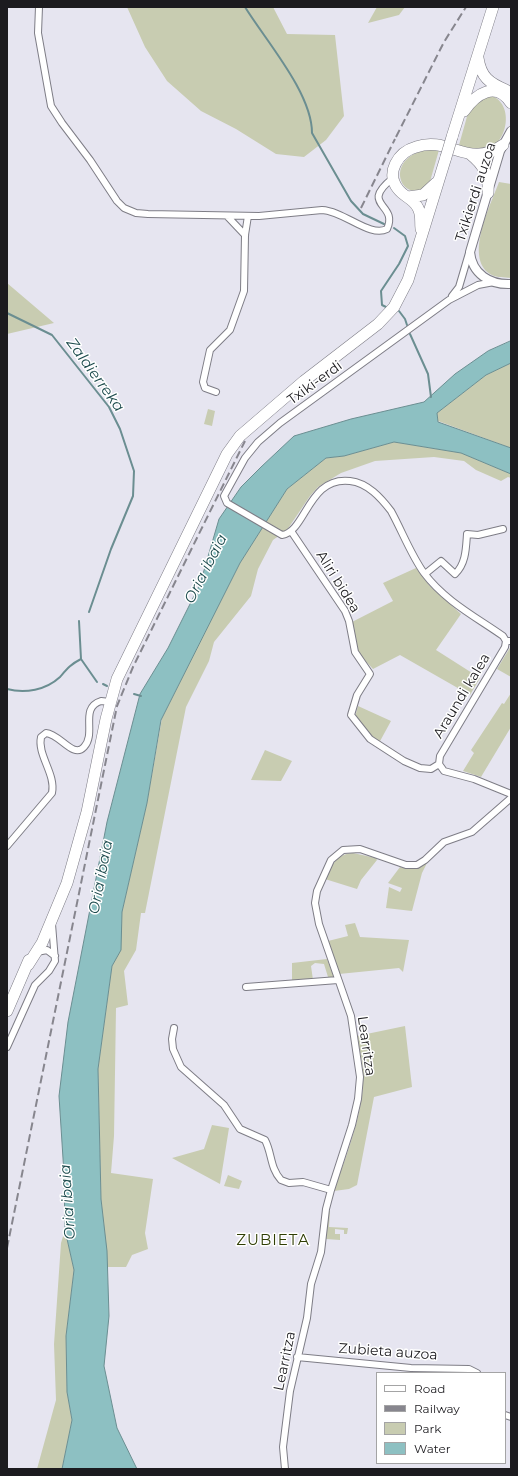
<!DOCTYPE html>
<html>
<head>
<meta charset="utf-8">
<style>
  body { margin:0 }
  #map { position:relative; width:518px; height:1476px; overflow:hidden; background:#e6e5f0; font-family:Montserrat,sans-serif }
  canvas { display:block }
  .frame { position:absolute; inset:0; border:8px solid #1c1b1f; pointer-events:none }
  .legend { position:absolute; left:376px; top:1372px; width:130px; height:92px; box-sizing:border-box; background:#fff; border:1px solid #a4a4a5; margin:0; padding:5px 7px; list-style:none; font-size:12px; color:#1c1b1f }
  .legend li { display:flex; align-items:center; gap:8px; height:20px }
  .legend b { width:20px; border:1px solid #a4a4a5 }
</style>
</head>
<body>
<div id="map">
<canvas width="518" height="1476"></canvas>
<div class="frame"></div>
<ul class="legend">
<li><b style="height:5px;background:#fff"></b>Road</li>
<li><b style="height:5px;background:#87868e"></b>Railway</li>
<li><b style="height:11px;background:#c8ccb1"></b>Park</li>
<li><b style="height:11px;background:#8dc0c2"></b>Water</li>
</ul>
</div>
<script>
const context = document.querySelector('canvas').getContext('2d');
context.lineJoin = 'round';
function fillPath(path, color) { context.fillStyle = color; context.fill(path, 'evenodd'); }
function strokePath(path, color, width, dash) { context.strokeStyle = color; context.lineWidth = width; context.lineCap = dash ? 'butt' : 'round'; context.setLineDash(dash || []); context.stroke(path); }
function drawText(font, color, halo, rows, align = 'center') {
  context.font = font + ' Montserrat,sans-serif'; context.lineWidth = 3; context.setLineDash([]); context.textBaseline = 'middle'; context.strokeStyle = halo; context.fillStyle = color; for (const [text, x, y, turn = 0] of rows) {
    context.save(); context.translate(x, y); context.rotate((+turn || 0) * Math.PI / 180); context.textAlign = isNaN(turn) ? turn : align; if (halo) context.strokeText(text, 0, 0); context.fillText(text, 0, 0); context.restore();
  }
}
const green = new Path2D(`
  M 127,7 L 273,7 L 287,34 L 335,35 L 344,116 L 326,140 L 304,157 L 276,154 L 236,129 L 201,111 L 167,81 L 145,47 Z
  M 377,7 L 405,7 L 399,15 L 368,23 Z
  M 489,95 C 518,102 507,154 477,151 C 471,150 464,147 459,145 L 468,113 L 475,103 Z
  M 430,149 L 439,150 L 429,185 C 402,208 380,157 430,149 Z
  M 499,182 L 511,184 L 511,278 C 504,277 496,278 490,274 C 464,257 491,204 499,182 Z
  M 7,283 L 54,323 L 7,334 Z
  M 511,363 L 511,448 L 438,421 L 437,413 L 486,375 Z
  M 208,409 L 215,411 L 212,426 L 204,424 Z
  M 394,442 L 461,453 L 511,474 L 511,478 L 508,477 L 501,481 L 476,470 L 464,461 L 434,457 L 375,461 L 341,473 L 318,487 L 310,496 L 287,530 L 273,540 L 258,569 L 251,596 L 214,642 L 209,661 L 186,707 L 145,913 L 141,913 L 136,950 L 124,971 L 128,1005 L 116,1008 L 114,1136 L 111,1173 L 153,1179 L 145,1233 L 148,1249 L 132,1255 L 126,1267 L 107,1267 L 101,1199 L 98,1069 L 112,966 L 120,950 L 122,912 L 147,803 L 162,718 L 240,563 L 287,489 L 326,458 L 344,456 Z
  M 416,568 L 429,585 L 461,614 L 436,650 L 480,678 L 470,695 L 400,655 L 373,669 L 358,653 L 352,622 L 393,601 L 383,583 Z
  M 511,646 L 511,677 L 497,669 Z
  M 511,693 L 511,727 L 481,777 L 463,771 L 474,753 L 471,750 L 473,747 L 502,703 L 504,704 Z
  M 358,706 L 391,721 L 379,743 L 368,736 L 355,717 Z
  M 265,750 L 292,761 L 281,781 L 251,780 Z
  M 353,853 L 376,858 L 377,860 L 361,880 L 357,889 L 325,879 C 331,865 337,854 353,853 Z
  M 427,863 L 422,873 L 412,911 L 386,908 L 389,887 L 400,892 L 402,888 L 388,883 L 400,867 L 409,869 L 407,868 L 420,867 Z
  M 355,923 L 360,937 L 409,940 L 403,972 L 399,968 L 339,974 L 328,941 L 348,936 L 345,925 Z
  M 327,959 L 334,977 L 328,977 L 324,964 L 315,963 L 311,966 L 313,980 L 292,981 L 292,963 Z
  M 405,1026 L 412,1087 L 374,1097 L 357,1185 L 349,1189 L 334,1191 C 345,1159 365,1109 363,1075 C 363,1062 359,1048 357,1036 Z
  M 212,1125 L 229,1128 L 220,1184 L 172,1158 L 204,1149 Z
  M 228,1175 L 242,1181 L 239,1189 L 224,1186 Z
  M 328,1211 L 330,1211 L 329,1227 L 348,1228 L 347,1234 L 344,1234 L 344,1230 L 335,1229 L 335,1234 L 340,1234 L 340,1240 L 326,1239 Z
  M 65,1230 L 74,1270 L 66,1336 L 67,1392 L 72,1420 L 62,1469 L 37,1469 L 56,1400 L 54,1344 L 61,1243 Z`);
const water = new Path2D(`
  M 511,341 L 511,363 L 486,375 L 437,413 L 438,422 L 511,448 L 511,474 L 461,453 L 394,442 L 344,456 L 326,458 L 287,489 L 240,563 L 161,720 L 147,803 L 122,912 L 121,950 L 112,966 L 98,1069 L 101,1199 L 107,1251 L 109,1316 L 104,1366 L 117,1428 L 137,1469 L 62,1469 L 72,1420 L 67,1392 L 66,1336 L 74,1270 L 65,1230 L 64,1174 L 59,1096 L 68,1022 L 107,822 L 140,694 L 168,648 L 200,584 L 219,519 L 241,487 L 261,467 L 294,436 L 351,419 L 424,402 L 455,374 L 488,351 Z`);
const stream = new Path2D(`
  M 245,7 C 266,41 312,93 312,133 L 351,201 L 363,214 L 384,224
  M 386,307 L 382,305 L 381,291 L 399,264 L 408,246 L 405,236 L 394,228
  M 399,311 L 405,319 L 407,325
  M 7,313 L 52,335 L 109,407 L 120,429 L 134,471 L 133,496 L 111,549 L 89,612
  M 410,334 L 428,374 L 431,397
  M 79,621 L 81,659 L 97,682
  M 103,684 L 107,686
  M 7,689 C 25,694 46,690 60,677 C 67,669 71,664 81,659
  M 134,694 L 141,696`);
const street = new Path2D(`
  M 39,7 L 38,33 L 51,106 L 62,123 L 90,160 L 117,201 L 124,208 L 136,213 L 148,214 L 259,216 L 322,210 C 344,211 370,238 387,229 C 399,203 358,206 393,178
  M 227,216 L 245,235
  M 494,282 L 478,285 L 449,300 L 280,423 L 258,442 L 245,458 L 224,496 L 227,503 L 282,535 C 306,532 308,476 350,481 C 368,483 381,498 391,511 C 402,531 411,555 424,573 C 445,601 476,617 503,636 L 506,641 L 511,641
  M 452,296 L 459,287 L 469,253
  M 216,392 L 205,388 L 203,382 L 210,350 L 230,330 L 244,291 L 245,235 L 248,216
  M 291,531 L 345,611 L 349,621 L 355,652 L 370,674 L 357,695 L 351,715 L 370,739 L 404,761 L 420,768 L 431,769 L 439,764
  M 425,574 L 441,561 L 455,574 C 466,564 466,548 467,534 L 478,535 L 503,529
  M 439,764 L 440,756 L 505,647 L 506,641
  M 439,764 L 444,771 L 474,779 L 511,794
  M 7,846 L 52,793 C 56,774 37,755 41,737 L 46,733 C 60,734 73,759 84,747 C 97,733 79,708 101,701 L 110,702
  M 37,952 L 47,950 L 55,956
  M 246,987 L 338,980
  M 174,1028 L 172,1039 L 173,1049 L 181,1067 L 224,1105 L 240,1129 L 265,1140 C 272,1153 270,1168 281,1180 L 289,1183 L 303,1182 L 331,1190
  M 7,1047 L 35,985 L 49,971 L 55,961 L 52,924
  M 297,1357 L 411,1368 L 469,1369 L 477,1373
  M 505,1415 L 511,1417
  M 285,1469 L 283,1447 L 290,1391 L 307,1318 L 311,1284 L 321,1252 L 326,1209 L 331,1190 L 352,1125 L 358,1099 L 360,1077 L 351,1016 L 319,924 L 315,903 L 317,891 L 331,860 L 343,850 L 360,849 L 406,865 L 417,865 L 425,860 L 444,842 L 472,832 L 511,798`);
const secondary = new Path2D(`
  M 511,131 L 500,151 L 470,252 C 472,274 490,285 511,284`);
const highway = new Path2D(`
  M 478,58 C 481,77 489,83 506,90
  M 464,111 C 476,94 496,80 511,103
  M 452,137 L 493,7
  M 470,154 C 484,165 489,175 488,193
  M 408,197 L 423,195 L 436,183
  M 421,229 C 420,221 422,215 418,208 C 414,199 404,197 398,189 C 385,173 398,152 416,147 C 449,135 468,170 503,145
  M 28,965 L 42,943 L 67,883 L 87,812 L 106,719 L 117,679 L 227,454 L 240,436 L 304,381 L 378,324 L 394,307 L 408,280 L 446,157
  M 7,1011 L 29,960`);
const rail = new Path2D(`
  M 396,137 L 444,42 L 466,7
  M 361,208 L 395,139
  M 7,1248 L 117,706 L 133,667 L 245,441`);
const highwayBridge = new Path2D(`
  M 446,157 L 452,137`);
const streetNames = [
  ["Txikierdi auzoa",476,192,-72],
  ["Txiki-erdi",315,383,-36],
  ["Aliri bidea",338,582,58],
  ["Araundi kalea",462,696,-59],
  ["Learritza",366,1046,82],
  ["Zubieta auzoa",388,1352,4],
  ["Learritza",285,1361,-78]
];
const waterNames = [
  ["Zaldierreka",95,375,54],
  ["Oria ibaia",206,569,-63],
  ["Oria ibaia",101,877,-79],
  ["Oria ibaia",68,1202,-94]
];
const neighbourhoodNames = [
  ["ZUBIETA",273,1241]
];
fillPath(green, '#c8ccb1');
fillPath(water, '#8dc0c2');
strokePath(water, '#6b8e91', 1);
strokePath(stream, '#6b8e91', 2);
strokePath(street, '#7e7d86', 8);
strokePath(secondary, '#7e7d86', 10);
strokePath(highway, '#7e7d86', 12);
strokePath(street, '#fff', 6);
strokePath(secondary, '#fff', 8);
strokePath(highway, '#fff', 11);
strokePath(rail, '#87868e', 2, [8, 4]);
strokePath(highwayBridge, '#7e7d86', 12, []);
strokePath(highwayBridge, '#fff', 11);
drawText('14px', '#1c1b1f', '#fff', streetNames);
drawText('italic 15px', '#1d4b4d', '#fff', waterNames);
context.letterSpacing = '1px';
drawText('15px', '#2f3e04', '#fff', neighbourhoodNames);
context.letterSpacing = '0px';
</script>
</body>
</html>
